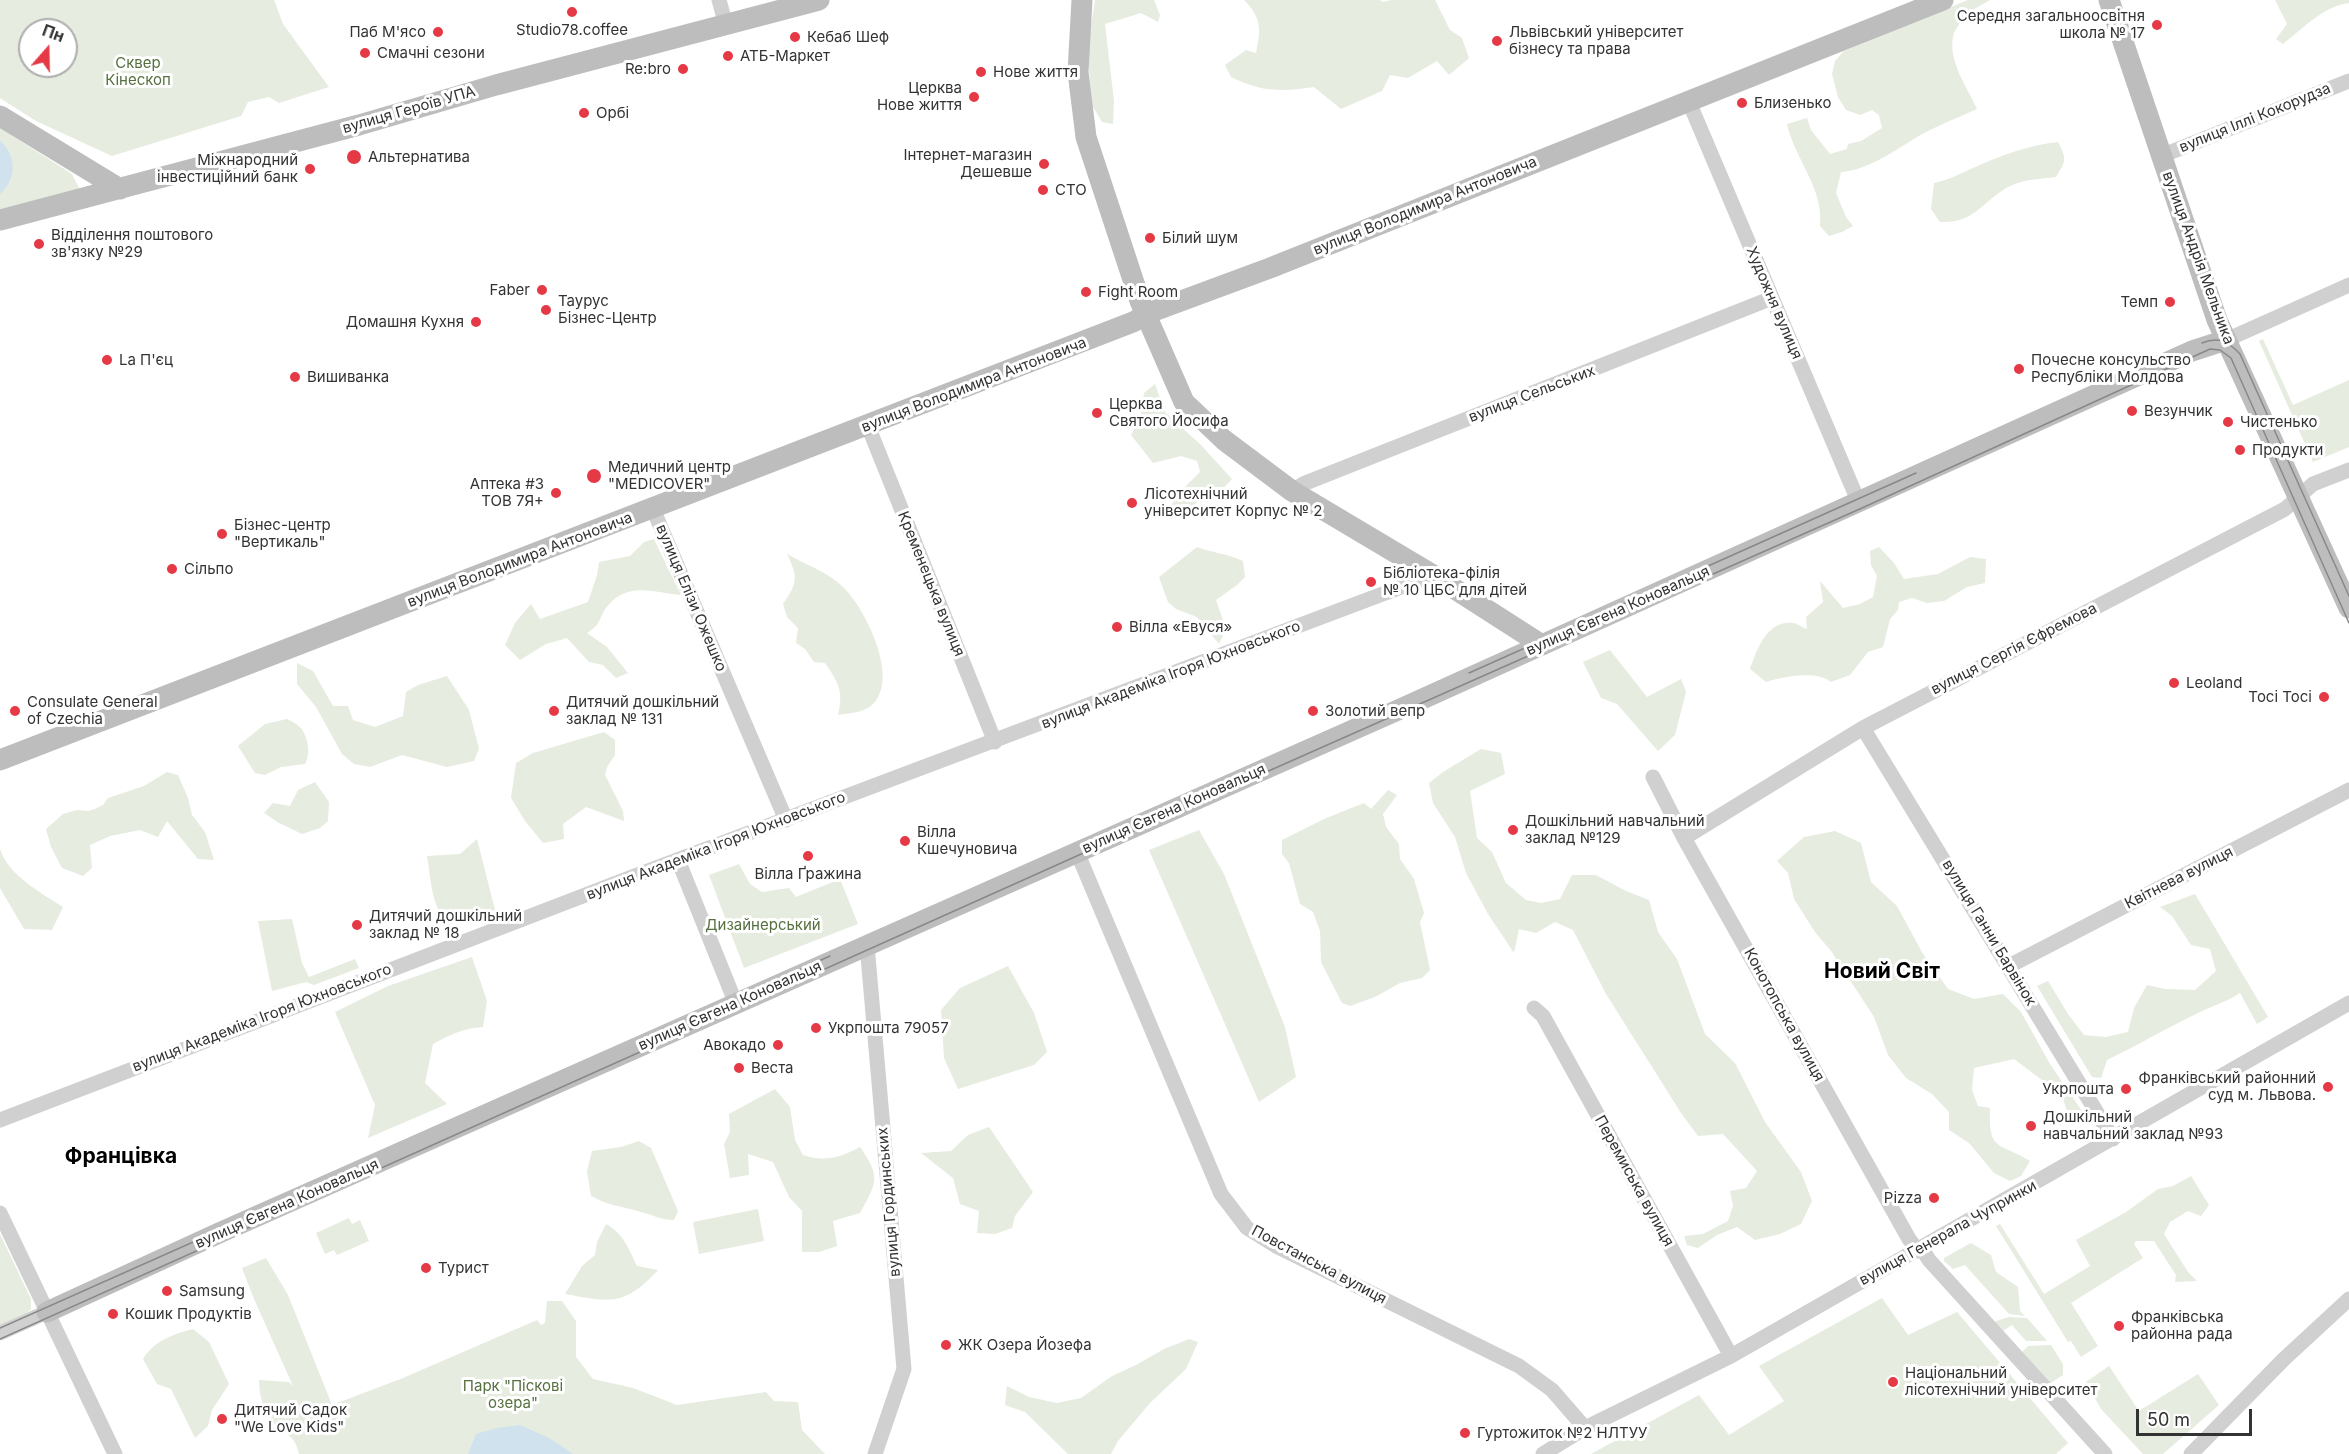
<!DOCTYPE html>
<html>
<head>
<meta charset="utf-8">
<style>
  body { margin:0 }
  #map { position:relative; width:2349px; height:1454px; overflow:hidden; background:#fff; font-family:Inter,sans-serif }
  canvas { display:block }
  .north { position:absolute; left:18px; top:18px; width:60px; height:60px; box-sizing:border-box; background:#fff; border:2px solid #adadad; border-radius:50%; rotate:20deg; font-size:16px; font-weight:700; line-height:24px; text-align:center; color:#333 }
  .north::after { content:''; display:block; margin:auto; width:21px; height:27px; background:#e63946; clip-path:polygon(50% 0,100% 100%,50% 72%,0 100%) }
  .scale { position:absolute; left:2136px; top:1409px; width:116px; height:27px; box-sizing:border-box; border:3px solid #333; border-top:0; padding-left:8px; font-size:18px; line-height:21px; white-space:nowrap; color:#333; -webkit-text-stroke:4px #fff; paint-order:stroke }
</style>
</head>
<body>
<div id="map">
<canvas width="2349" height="1454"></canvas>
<div class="north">Пн</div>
<div class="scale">50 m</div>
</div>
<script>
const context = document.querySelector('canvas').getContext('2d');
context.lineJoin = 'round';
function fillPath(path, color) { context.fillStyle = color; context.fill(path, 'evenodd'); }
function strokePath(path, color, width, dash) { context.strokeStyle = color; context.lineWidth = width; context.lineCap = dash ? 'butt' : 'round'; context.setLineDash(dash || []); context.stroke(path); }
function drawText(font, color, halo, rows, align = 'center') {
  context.font = font + ' Inter,sans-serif'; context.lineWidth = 6; context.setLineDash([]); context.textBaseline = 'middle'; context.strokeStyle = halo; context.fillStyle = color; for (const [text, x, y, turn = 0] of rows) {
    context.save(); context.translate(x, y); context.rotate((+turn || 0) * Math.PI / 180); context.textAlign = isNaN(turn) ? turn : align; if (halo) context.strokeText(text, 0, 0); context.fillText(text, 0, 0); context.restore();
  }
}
const green = new Path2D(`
  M 0,0 L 274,0 L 283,24 L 329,87 L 279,103 L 269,97 L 248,102 L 241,116 L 112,156 L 36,121 L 0,98 ZM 30,30 L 66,30 L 66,66 L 30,66 Z
  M 1095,0 L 1154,0 L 1160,15 L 1158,22 L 1141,13 L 1105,24 L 1114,101 L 1113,124 L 1102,122 L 1092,105 L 1089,70 L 1088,46 Z
  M 1244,0 L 1380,0 L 1383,2 L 1391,0 L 1435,0 L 1450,30 L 1462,38 L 1469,58 L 1449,75 L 1437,61 L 1408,78 L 1390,75 L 1382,91 L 1341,109 L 1314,87 C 1280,92 1262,92 1231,77 L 1225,65 L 1246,50 L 1256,53 C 1261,30 1262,18 1244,0 Z
  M 1968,0 L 1990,0 L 1964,15 C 1962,23 1955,28 1953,36 C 1948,61 1967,87 1977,109 C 1957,118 1936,126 1917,137 C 1894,151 1868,170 1841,172 L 1836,193 L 1846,217 L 1853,226 L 1842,232 L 1829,236 L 1820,226 C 1824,188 1795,160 1787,124 L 1807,118 L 1811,130 L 1830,154 L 1847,149 L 1848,144 L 1861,141 L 1882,128 L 1879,115 L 1872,110 L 1860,115 L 1846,110 L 1838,97 L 1832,74 L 1835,61 L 1844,51 Z
  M 2275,0 L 2349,0 L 2349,3 C 2324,6 2302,29 2283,44 L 2276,39 L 2287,24 Z
  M 0,128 L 72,174 L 82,194 L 0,214 Z
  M 2058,142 C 2067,159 2066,161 2056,177 C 2040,179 2024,179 2010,186 C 1983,200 1975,224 1940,222 L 1931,209 L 1934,183 C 1948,180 1960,174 1973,168 C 2000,156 2028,145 2058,142 Z
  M 2263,339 L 2293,405 L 2349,380 L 2349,447 L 2313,462 L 2259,341 Z
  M 1155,384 L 1165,412 L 1201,445 L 1232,479 L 1217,495 L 1203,494 L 1185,518 L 1170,507 L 1182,490 L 1200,472 L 1197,461 L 1181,456 L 1153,463 L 1131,435 L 1141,416 L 1144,393 Z
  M 654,539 L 681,595 C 650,592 625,580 604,611 C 598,622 599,626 587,633 L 607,647 L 628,673 L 616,678 L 603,665 L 589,662 L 567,638 L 546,644 L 520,660 L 505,645 L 515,623 L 531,604 L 540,619 L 588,602 L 597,575 L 599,562 L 630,556 L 644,542 Z
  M 1197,547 C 1213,553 1229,554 1243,561 L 1245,577 L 1237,585 L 1216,600 L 1226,629 L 1219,644 L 1197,617 L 1176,609 L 1168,602 L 1159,577 Z
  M 1879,547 L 1894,563 L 1904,579 L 1938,574 L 1970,557 L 1986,559 L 1985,583 L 1967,587 L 1944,601 L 1927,603 L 1912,598 L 1899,602 L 1898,610 L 1890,619 L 1883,647 L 1868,652 L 1850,675 L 1831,682 C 1816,670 1783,677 1766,682 L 1750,669 C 1757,649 1767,620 1793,623 C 1797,623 1803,628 1807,629 L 1806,617 L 1823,602 L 1820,581 L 1843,608 L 1860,604 L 1873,597 L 1877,576 L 1871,565 L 1870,551 Z
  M 787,554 C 806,565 828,572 843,587 C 865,608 900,678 873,704 C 864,713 849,713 838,715 C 844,691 838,682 825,663 L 814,662 L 805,649 L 796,643 L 798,628 L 787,617 L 783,604 C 798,583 798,577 787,554 Z
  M 1610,650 L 1647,697 L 1681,679 L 1686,692 L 1675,735 L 1658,751 L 1617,704 L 1601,698 L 1583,662 Z
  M 297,663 L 313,671 L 333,706 L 348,706 L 353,720 L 375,727 L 403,716 L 406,692 L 418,685 L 447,676 L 469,710 L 479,749 L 474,761 L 447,767 L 402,755 L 370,767 L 354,764 L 342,754 L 316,707 L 297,684 Z
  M 287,719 C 291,721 297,724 300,727 C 308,736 311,754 305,764 L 281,767 L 265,775 L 255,773 L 238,746 L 265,724 Z
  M 604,732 L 615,740 L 615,755 L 607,767 L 605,775 L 623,811 L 624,821 L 586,807 L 563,824 L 564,839 L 543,843 L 525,821 L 511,798 L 516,763 L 533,753 Z
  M 1481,749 L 1501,753 L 1505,774 L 1470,791 L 1477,838 L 1492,852 L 1506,883 L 1526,900 L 1541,903 L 1560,899 L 1572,875 L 1596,875 L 1626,891 L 1649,900 L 1658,932 L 1677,959 L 1705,1034 L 1735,1063 L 1765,1122 L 1801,1172 L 1812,1201 L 1801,1224 L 1780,1234 L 1755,1240 L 1737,1227 L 1717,1235 L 1698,1248 L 1687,1245 L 1684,1236 L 1703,1234 L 1728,1221 L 1733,1206 L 1730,1191 L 1746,1188 L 1757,1171 L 1723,1134 L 1698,1136 L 1681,1113 L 1606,994 L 1573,930 L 1555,922 L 1536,933 L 1519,929 L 1514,953 L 1488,914 L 1466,873 L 1455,837 L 1433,803 L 1429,783 L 1443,772 Z
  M 167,772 L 178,775 L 188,798 L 192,815 L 205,832 L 214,860 L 198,859 L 167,821 L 158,837 L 140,830 L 110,836 L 90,845 L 92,868 L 83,876 L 62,868 L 51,847 L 46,829 L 63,814 L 77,810 L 88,811 L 95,809 L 103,805 L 108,798 L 144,786 Z
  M 315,782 L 329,802 L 328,821 L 320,828 L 302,834 L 279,823 L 264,813 L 273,803 L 290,806 L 298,790 Z
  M 1388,790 L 1397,795 L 1383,814 L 1386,827 L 1399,844 L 1400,859 L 1414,879 L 1424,913 L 1420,922 L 1430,970 L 1422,978 L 1400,983 L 1375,997 L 1350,1006 L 1342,1003 L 1321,962 L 1320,931 L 1313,912 L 1300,904 L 1289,863 L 1282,854 L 1282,840 L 1324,819 L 1364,803 L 1371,809 Z
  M 1199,830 L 1224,874 L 1285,1027 L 1296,1077 L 1259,1102 L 1149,850 Z
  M 1835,831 L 1861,843 L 1871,882 L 1897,906 L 1923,954 L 1948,989 L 1974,999 L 2003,994 L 2021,1012 L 2050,1064 L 2086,1117 L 2074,1125 L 2067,1111 L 2062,1095 L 2014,1059 L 1974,1068 L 1972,1090 L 1978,1106 L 1990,1108 C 1988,1153 2000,1142 2030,1161 L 2021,1176 L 2010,1181 L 1994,1173 L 1969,1143 L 1949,1130 L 1949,1112 L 1932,1094 L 1906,1078 L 1888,1055 L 1874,1017 L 1831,951 L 1815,932 L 1794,899 L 1788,873 L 1777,861 L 1804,837 Z
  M 477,839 L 495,910 L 451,924 C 431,912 431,877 427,856 L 460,854 Z
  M 0,849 C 8,875 41,893 63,907 L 52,930 L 24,929 L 0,888 Z
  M 739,864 L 750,884 L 762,892 L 789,888 L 796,897 L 840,879 L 858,924 L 744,968 L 709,875 Z
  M 2195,894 L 2268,1017 L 2257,1024 L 2240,993 C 2226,1002 2212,1006 2198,1013 C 2167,1028 2138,1045 2107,1060 L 2101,1078 L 2092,1077 L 2037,986 L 2048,981 L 2068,1014 L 2084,1035 L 2106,1037 L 2128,1032 L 2134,1008 L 2147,985 L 2165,989 L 2195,990 L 2216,971 L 2210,949 L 2191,945 L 2172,916 L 2160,907 Z
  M 292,919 L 302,963 L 309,977 L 355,959 L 359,968 L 314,985 L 306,982 L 272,991 L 258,921 Z
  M 472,957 L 487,1001 L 483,1027 C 464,1028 449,1035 433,1044 L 425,1083 L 447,1104 L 368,1138 L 375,1105 L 335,1012 L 388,986 Z
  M 1008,966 L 1034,1013 L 1047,1052 L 1034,1065 L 958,1089 L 944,1058 L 941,1010 L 960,988 Z
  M 775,1089 L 790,1107 L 795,1140 L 803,1155 C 825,1162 840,1158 860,1147 C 881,1177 877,1182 860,1213 L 833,1221 L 837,1246 L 819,1252 L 802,1252 L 802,1211 L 789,1197 L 773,1162 L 748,1154 L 749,1175 L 730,1178 L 724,1144 L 730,1132 L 729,1114 Z
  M 989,1127 L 1033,1192 L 1015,1216 L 1012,1228 L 995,1234 L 977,1233 L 979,1211 L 960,1204 L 953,1178 L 921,1153 L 951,1151 L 968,1135 Z
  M 639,1141 L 651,1148 L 678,1211 L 674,1220 C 661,1220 653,1215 641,1212 C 622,1206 609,1206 591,1196 L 587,1171 L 592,1151 L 621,1147 Z
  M 2191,1176 L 2209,1205 L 2201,1216 L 2188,1211 L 2170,1222 L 2164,1234 L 2188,1272 L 2197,1281 L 2175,1282 L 2176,1275 L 2154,1241 L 2136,1241 L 2134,1244 L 2143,1258 L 2071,1303 L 2098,1346 L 2081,1357 L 2071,1341 L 2068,1342 L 1996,1226 L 2000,1224 L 2044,1294 L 2090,1266 L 2076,1240 L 2126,1212 L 2158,1189 L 2173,1186 Z
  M 758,1209 L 764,1241 L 699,1254 L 693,1222 Z
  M 349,1218 L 352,1224 L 360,1220 L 369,1241 L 337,1255 L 334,1250 L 325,1254 L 316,1233 Z
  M 606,1224 C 623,1233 629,1249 637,1266 L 658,1270 C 624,1307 610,1302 565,1294 L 582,1266 L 595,1255 L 597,1242 Z
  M 0,1234 L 31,1299 L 31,1309 L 27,1313 L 0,1326 Z
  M 1971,1243 L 1991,1255 L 1996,1272 L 2018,1287 L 2020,1311 L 2025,1316 L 2009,1314 L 1965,1265 L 1953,1269 L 1944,1261 L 1944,1258 Z
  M 266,1258 L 288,1295 L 332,1405 L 403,1378 L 537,1320 L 541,1325 L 545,1323 L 547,1301 L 562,1301 L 576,1321 L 576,1357 L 593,1379 L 633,1388 L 677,1405 L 766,1392 L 774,1401 L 798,1402 L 802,1430 L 825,1454 L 299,1454 C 294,1431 284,1437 272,1421 C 263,1410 259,1395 259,1380 L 289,1382 L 293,1386 L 254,1299 L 242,1268 Z
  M 1882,1298 L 1908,1335 L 1957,1312 L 2068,1443 L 2056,1454 L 1591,1454 L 1699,1395 L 1729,1435 L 1784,1401 L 1759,1366 Z
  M 2009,1317 L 2027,1318 L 2047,1341 L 2026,1341 L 2012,1325 L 2003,1331 L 1993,1322 Z
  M 193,1329 L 209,1342 L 229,1384 L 212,1410 L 208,1426 L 195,1438 L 171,1389 L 157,1384 L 143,1359 C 154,1341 173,1334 193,1329 Z
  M 1189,1339 L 1198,1342 L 1186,1369 L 1150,1403 L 1118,1441 L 1111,1454 L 1068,1454 L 1025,1412 L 1005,1405 L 1007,1386 L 1029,1397 L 1057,1403 L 1081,1398 L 1112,1376 L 1136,1365 L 1164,1349 Z
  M 2051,1345 L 2063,1364 L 2063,1375 L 2049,1384 L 2021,1353 L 2028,1346 Z
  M 2109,1366 L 2139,1411 L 2198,1374 L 2219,1405 L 2163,1454 L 2143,1454 L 2101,1409 L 2086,1382 Z`);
const water = new Path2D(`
  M 0,141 C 17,155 17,179 0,194 Z
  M 520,1425 L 549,1438 L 573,1454 L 468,1454 L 476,1434 L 497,1428 Z`);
const street = new Path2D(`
  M 719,0 L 726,25
  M 1689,102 L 1859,503
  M 2161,156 L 2349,81
  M 2226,340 L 2349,285
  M 868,426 L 995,742
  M 1292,491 L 1303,484 L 1772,298
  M 653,509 L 786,820
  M 1863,728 L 2113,1139
  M 1653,777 L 1684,838 L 1909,1239 L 1918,1251
  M 1684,838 L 1863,728 L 2285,509 L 2313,484 L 2349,470
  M 1077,852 L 1221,1194 L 1247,1228 L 1276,1246 L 1519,1366 L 1552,1390 L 1585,1428
  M 678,860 L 736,1004
  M 867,945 L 904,1369 L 875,1454
  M 2009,966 L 2349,790
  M 1534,1008 L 1543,1016 L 1731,1356
  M 0,1120 L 640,874 L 1433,575
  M 0,1213 L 115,1454
  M 1922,1249 L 1929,1260 L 2105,1454
  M 0,1333 L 47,1312
  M 1543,1454 L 1585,1428 L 1731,1356 L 2349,1003
  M 2191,1454 L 2284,1359 L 2349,1299`);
const secondary = new Path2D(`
  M 1082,0 L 1078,72 L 1086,137 L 1140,301 L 1184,402 L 1224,440 L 1292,491 L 1433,575 L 1542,645
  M 2109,0 L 2217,320 L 2349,608
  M 0,116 L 120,189
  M 0,220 L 359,125 L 496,85 L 819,0
  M 0,760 L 1133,322 L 1154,311 L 1270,268 L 1943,0
  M 47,1312 L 219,1233 L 1398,710 L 2192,351 L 2226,340`);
const tram = new Path2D(`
  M 2202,343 C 2219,336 2229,342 2240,354 L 2349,596
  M 1469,673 L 1916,473
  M 748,993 L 830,956
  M 0,1328 L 283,1202
  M 0,1339 L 1079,855 L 1862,508 L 2210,349 L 2220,350 L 2231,358 L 2349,623`);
const markers = [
  [572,12,6,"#e63946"],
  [2157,25,6,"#e63946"],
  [438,32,6,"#e63946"],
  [795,37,6,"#e63946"],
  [1497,41,6,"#e63946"],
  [365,53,6,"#e63946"],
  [728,56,6,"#e63946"],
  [683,69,6,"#e63946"],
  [981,72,6,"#e63946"],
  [974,97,6,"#e63946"],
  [1742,103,6,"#e63946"],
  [584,113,6,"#e63946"],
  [354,157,8,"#e63946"],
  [1044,164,6,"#e63946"],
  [310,169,6,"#e63946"],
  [1043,190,6,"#e63946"],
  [1150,238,6,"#e63946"],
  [39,244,6,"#e63946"],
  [542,290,6,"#e63946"],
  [1086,292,6,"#e63946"],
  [2170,302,6,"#e63946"],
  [546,310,6,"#e63946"],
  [476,322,6,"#e63946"],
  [107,360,6,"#e63946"],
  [2019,369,6,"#e63946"],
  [295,377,6,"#e63946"],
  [2132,411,6,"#e63946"],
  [1097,413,6,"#e63946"],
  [2228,422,6,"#e63946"],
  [2240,450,6,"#e63946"],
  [594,476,8,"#e63946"],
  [556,493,6,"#e63946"],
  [1132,503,6,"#e63946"],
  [222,534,6,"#e63946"],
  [172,569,6,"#e63946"],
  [1371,582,6,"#e63946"],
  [1117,627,6,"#e63946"],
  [2174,683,6,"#e63946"],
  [2324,697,6,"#e63946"],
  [15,711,6,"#e63946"],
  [554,711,6,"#e63946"],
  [1313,711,6,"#e63946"],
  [1513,830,6,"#e63946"],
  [905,841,6,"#e63946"],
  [808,856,6,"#e63946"],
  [357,925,6,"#e63946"],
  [816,1028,6,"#e63946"],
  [778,1045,6,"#e63946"],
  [739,1068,6,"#e63946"],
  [2328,1087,6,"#e63946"],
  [2126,1089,6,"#e63946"],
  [2031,1126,6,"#e63946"],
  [1934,1198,6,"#e63946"],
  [426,1268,6,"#e63946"],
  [167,1291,6,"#e63946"],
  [113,1314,6,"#e63946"],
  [2119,1326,6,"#e63946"],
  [946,1345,6,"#e63946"],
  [1893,1382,6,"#e63946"],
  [222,1419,6,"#e63946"],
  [1465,1433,6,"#e63946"]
];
const poiNames = [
  ["Середня загальноосвітня",2145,16,"right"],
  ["школа № 17",2145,33,"right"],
  ["Studio78.coffee",572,30,"center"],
  ["Паб М'ясо",426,32,"right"],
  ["Львівський університет",1509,32],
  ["бізнесу та права",1509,49],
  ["Кебаб Шеф",807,37],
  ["Смачні сезони",377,53],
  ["АТБ-Маркет",740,56],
  ["Re:bro",671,69,"right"],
  ["Нове життя",993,72],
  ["Церква",962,88,"right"],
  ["Нове життя",962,105,"right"],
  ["Близенько",1754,103],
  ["Орбі",596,113],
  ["Інтернет-магазин",1032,155,"right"],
  ["Дешевше",1032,172,"right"],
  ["Альтернатива",368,157],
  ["Міжнародний",298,160,"right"],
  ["інвестиційний банк",298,177,"right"],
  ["СТО",1055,190],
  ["Відділення поштового",51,235],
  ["зв'язку №29",51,252],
  ["Білий шум",1162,238],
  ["Faber",530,290,"right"],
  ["Fight Room",1098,292],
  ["Таурус",558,301],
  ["Бізнес-Центр",558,318],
  ["Темп",2158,302,"right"],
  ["Домашня Кухня",464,322,"right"],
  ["La П'єц",119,360],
  ["Почесне консульство",2031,360],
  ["Республіки Молдова",2031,377],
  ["Вишиванка",307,377],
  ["Церква",1109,404],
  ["Святого Йосифа",1109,421],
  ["Везунчик",2144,411],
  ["Чистенько",2240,422],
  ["Продукти",2252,450],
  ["Медичний центр",608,467],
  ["\"MEDICOVER\"",608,484],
  ["Аптека #3",544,484,"right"],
  ["ТОВ 7Я+",544,501,"right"],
  ["Лісотехнічний",1144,494],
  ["університет Корпус № 2",1144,511],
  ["Бізнес-центр",234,525],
  ["\"Вертикаль\"",234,542],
  ["Сільпо",184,569],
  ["Бібліотека-філія",1383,573],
  ["№ 10 ЦБС для дітей",1383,590],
  ["Вілла «Евуся»",1129,627],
  ["Leoland",2186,683],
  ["Тосі Тосі",2312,697,"right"],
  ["Consulate General",27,702],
  ["of Czechia",27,719],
  ["Дитячий дошкільний",566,702],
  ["заклад № 131",566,719],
  ["Золотий вепр",1325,711],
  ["Дошкільний навчальний",1525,821],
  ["заклад №129",1525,838],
  ["Вілла",917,832],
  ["Кшечуновича",917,849],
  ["Вілла Ґражина",808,874,"center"],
  ["Дитячий дошкільний",369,916],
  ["заклад № 18",369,933],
  ["Укрпошта 79057",828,1028],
  ["Авокадо",766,1045,"right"],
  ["Веста",751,1068],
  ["Франківський районний",2316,1078,"right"],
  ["суд м. Львова.",2316,1095,"right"],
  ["Укрпошта",2114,1089,"right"],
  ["Дошкільний",2043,1117],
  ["навчальний заклад №93",2043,1134],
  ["Pizza",1922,1198,"right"],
  ["Турист",438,1268],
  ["Samsung",179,1291],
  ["Кошик Продуктів",125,1314],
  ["Франківська",2131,1317],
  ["районна рада",2131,1334],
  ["ЖК Озера Йозефа",958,1345],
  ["Національний",1905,1373],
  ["лісотехнічний університет",1905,1390],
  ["Дитячий Садок",234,1410],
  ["\"We Love Kids\"",234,1427],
  ["Гуртожиток №2 НЛТУУ",1477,1433]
];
const parkNames = [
  ["Сквер",138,63],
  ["Кінескоп",138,80],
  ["Дизайнерський",763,925],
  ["Парк \"Піскові",513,1386],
  ["озера\"",513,1403]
];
const streetNames = [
  ["вулиця Героїв УПА",409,110,-16],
  ["вулиця Іллі Кокорудза",2255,118,-22],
  ["вулиця Володимира Антоновича",1425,206,-22],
  ["вулиця Андрія Мельника",2198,258,70],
  ["Художня вулиця",1774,303,67],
  ["вулиця Володимира Антоновича",974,385,-21],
  ["вулиця Сельських",1532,394,-21],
  ["вулиця Володимира Антоновича",520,560,-21],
  ["Кременецька вулиця",931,584,68],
  ["вулиця Елізи Ожешко",691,598,67],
  ["вулиця Євгена Коновальця",1618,611,-24],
  ["вулиця Сергія Єфремова",2014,649,-27],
  ["вулиця Академіка Ігоря Юхновського",1171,675,-21],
  ["вулиця Євгена Коновальця",1174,809,-24],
  ["вулиця Академіка Ігоря Юхновського",716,846,-21],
  ["Квітнева вулиця",2179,878,-27],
  ["вулиця Ганни Барвінок",1989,933,59],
  ["вулиця Євгена Коновальця",730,1006,-24],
  ["Конотопська вулиця",1784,1015,61],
  ["вулиця Академіка Ігоря Юхновського",262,1018,-21],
  ["Перемиська вулиця",1634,1181,61],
  ["вулиця Гординських",889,1202,-95],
  ["вулиця Євгена Коновальця",287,1204,-24],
  ["вулиця Генерала Чупринки",1948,1233,-29],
  ["Повстанська вулиця",1319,1265,28]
];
const districtNames = [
  ["Новий Світ",1882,972],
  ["Францівка",121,1157]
];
fillPath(green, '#e6ecdf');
fillPath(water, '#cfe2ee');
strokePath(street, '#d0d0d0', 15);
strokePath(secondary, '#bdbdbd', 21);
strokePath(tram, '#888', 1.5);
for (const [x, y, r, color] of markers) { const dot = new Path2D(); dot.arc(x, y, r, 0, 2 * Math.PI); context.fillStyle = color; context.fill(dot); strokePath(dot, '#fff', 2); }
drawText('15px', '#333', '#fff', poiNames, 'left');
drawText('15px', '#56703f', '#fff', parkNames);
drawText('15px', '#333', '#fff', streetNames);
drawText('bold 21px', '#000', '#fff', districtNames);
</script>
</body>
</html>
